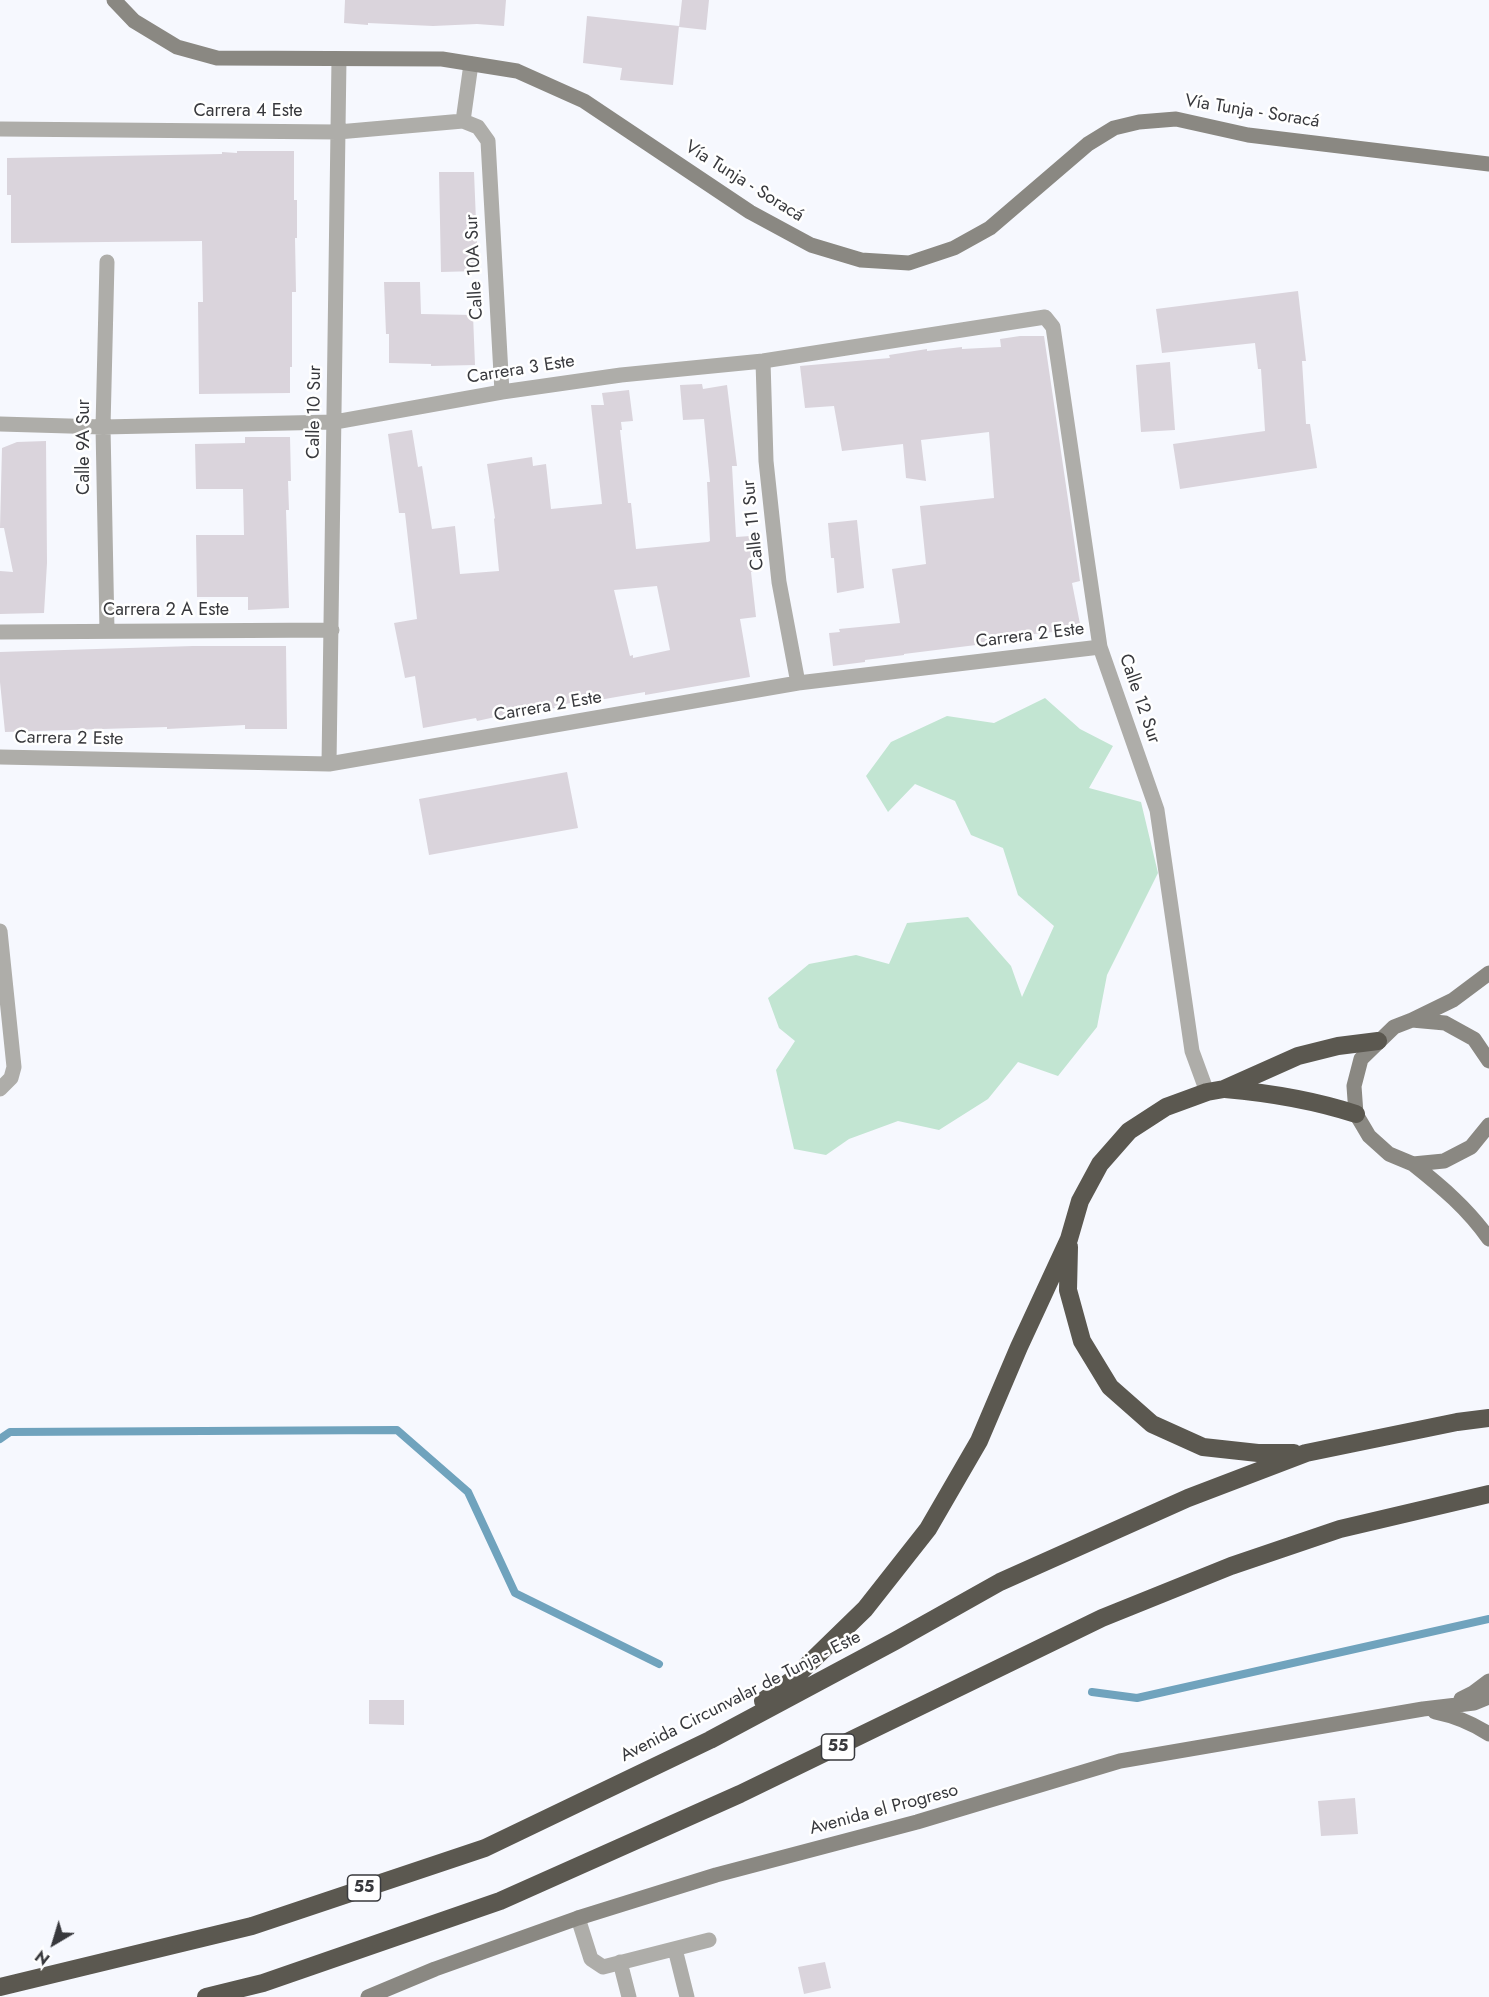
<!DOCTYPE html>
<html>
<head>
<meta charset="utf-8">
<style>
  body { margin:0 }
  #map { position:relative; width:1489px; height:1997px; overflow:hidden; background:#f6f8fe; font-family:Jost,sans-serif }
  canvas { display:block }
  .north { position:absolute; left:24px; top:1913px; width:60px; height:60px; -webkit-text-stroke:4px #fff; paint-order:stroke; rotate:218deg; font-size:16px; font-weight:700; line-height:24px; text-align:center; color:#38393d }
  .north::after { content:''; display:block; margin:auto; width:21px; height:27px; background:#38393d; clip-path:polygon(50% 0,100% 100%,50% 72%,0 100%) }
</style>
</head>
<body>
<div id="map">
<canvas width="1489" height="1997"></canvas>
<div class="north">N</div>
</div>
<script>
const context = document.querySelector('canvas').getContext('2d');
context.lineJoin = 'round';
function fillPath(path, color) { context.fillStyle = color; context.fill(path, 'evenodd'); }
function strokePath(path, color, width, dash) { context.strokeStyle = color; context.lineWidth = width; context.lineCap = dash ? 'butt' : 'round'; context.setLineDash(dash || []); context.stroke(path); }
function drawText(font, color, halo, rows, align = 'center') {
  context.font = font + ' Jost,sans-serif'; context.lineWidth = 5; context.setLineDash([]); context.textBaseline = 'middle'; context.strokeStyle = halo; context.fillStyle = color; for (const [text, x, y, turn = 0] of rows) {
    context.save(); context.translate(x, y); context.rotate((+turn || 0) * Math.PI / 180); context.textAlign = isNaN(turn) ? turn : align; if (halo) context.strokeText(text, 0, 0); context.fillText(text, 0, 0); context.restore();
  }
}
const green = new Path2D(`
  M 1045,698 L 1080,729 L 1113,746 L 1089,788 L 1141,802 L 1158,873 L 1107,975 L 1097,1027 L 1058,1076 L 1018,1062 L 988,1099 L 939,1130 L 898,1121 L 849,1139 L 826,1155 L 794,1149 L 776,1070 L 795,1041 L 779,1028 L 768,998 L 809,964 L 856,955 L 889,964 L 907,923 L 968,917 L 1011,966 L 1022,997 L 1054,926 L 1018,895 L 1003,848 L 971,835 L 955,801 L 915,784 L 888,812 L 866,776 L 891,742 L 947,716 L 994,723 Z`);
const stream = new Path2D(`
  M 0,1439 L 10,1432 L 397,1430 L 468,1492 L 515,1593 L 659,1664
  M 1092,1692 L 1137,1698 L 1489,1619`);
const building = new Path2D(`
  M 345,0 L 506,0 L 504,26 L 477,24 L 433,26 L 368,23 L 368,25 L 344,23 Z
  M 682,0 L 709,0 L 706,30 L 679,27 Z
  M 587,16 L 679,26 L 673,85 L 620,80 L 622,68 L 583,63 Z
  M 237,151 L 294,151 L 294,200 L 297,200 L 297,238 L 295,238 L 296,292 L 292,292 L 292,367 L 290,367 L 290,393 L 199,394 L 198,302 L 203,302 L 202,241 L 11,243 L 11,195 L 7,195 L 7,158 L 222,154 L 222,152 L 237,153 Z
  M 439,172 L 474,172 L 478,271 L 441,272 Z
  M 384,282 L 420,282 L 421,314 L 473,315 L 475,365 L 431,366 L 431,364 L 389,363 L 389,334 L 386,334 Z
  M 1298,291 L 1306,361 L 1302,361 L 1306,424 L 1310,424 L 1317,468 L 1180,489 L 1173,444 L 1265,431 L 1261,369 L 1258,369 L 1255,343 L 1162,353 L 1156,309 Z
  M 1020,336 L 1044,336 L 1080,581 L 1072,583 L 1081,629 L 997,638 L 998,640 L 976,645 L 904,654 L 904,655 L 865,660 L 865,662 L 833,666 L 829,633 L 840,632 L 839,629 L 900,623 L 892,569 L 926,564 L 920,506 L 994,498 L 989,432 L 921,440 L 926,481 L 906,478 L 903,444 L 842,451 L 834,406 L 805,408 L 800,366 L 890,358 L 889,355 L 927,349 L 927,351 L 962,347 L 962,349 L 1001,347 L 1000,339 Z
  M 1170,362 L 1175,430 L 1141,432 L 1136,365 Z
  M 702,384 L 703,389 L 727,385 L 737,466 L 732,466 L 736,537 L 750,536 L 754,571 L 751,572 L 756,617 L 740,619 L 750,677 L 645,695 L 645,692 L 599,700 L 598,698 L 554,706 L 555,708 L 533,712 L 532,709 L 477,721 L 476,718 L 423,728 L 415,676 L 405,678 L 394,623 L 417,619 L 405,513 L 399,513 L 388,434 L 412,430 L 418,467 L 422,466 L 432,529 L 455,526 L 460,574 L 499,571 L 494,519 L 495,518 L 487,464 L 532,457 L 533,466 L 546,464 L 551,509 L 602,504 L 591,405 L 604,405 L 602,393 L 629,390 L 633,421 L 621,422 L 622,430 L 620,430 L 628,503 L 631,503 L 636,549 L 708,542 L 710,541 L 707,482 L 710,482 L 704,419 L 683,420 L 680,385 ZM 657,586 L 670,650 L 633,658 L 633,655 L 630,656 L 614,590 Z
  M 245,437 L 290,437 L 291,481 L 288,481 L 289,510 L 286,510 L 289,608 L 248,610 L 248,597 L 197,597 L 196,535 L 244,535 L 243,489 L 196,489 L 195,444 L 245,443 Z
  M 46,441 L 47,563 L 44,613 L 0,614 L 0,571 L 13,572 L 4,528 L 0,528 L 2,448 L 17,442 Z
  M 857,520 L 864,588 L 837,593 L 834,558 L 831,558 L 828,523 Z
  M 193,646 L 286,646 L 287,729 L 245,729 L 245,725 L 167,729 L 167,727 L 5,732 L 0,682 L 0,652 Z
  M 567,772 L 578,828 L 429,855 L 419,799 Z
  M 369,1700 L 404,1700 L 404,1725 L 369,1724 Z
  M 1355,1798 L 1358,1834 L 1321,1836 L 1318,1801 Z
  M 825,1962 L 831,1988 L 804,1994 L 798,1967 Z`);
const street = new Path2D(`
  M 463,121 L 471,64
  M 0,129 L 338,132 L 463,121 L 478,127 L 488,141 L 502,392
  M 763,361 L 766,461 L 779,582 L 798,683
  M 0,424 L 103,427 L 335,422 L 502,392 L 621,375 L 763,361 L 1045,317 L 1053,327 L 1100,647 L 1157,810 L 1192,1051 L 1207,1092
  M 107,631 L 103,427 L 107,262
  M 0,632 L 332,630
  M 0,757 L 329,764 L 798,683 L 1100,647
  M 329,764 L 339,59
  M 0,931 L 14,1067 L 11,1078 L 0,1089
  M 578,1918 L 591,1959 L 603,1967 L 709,1940
  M 675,1949 L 687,1997
  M 620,1962 L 629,1997`);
const secondary = new Path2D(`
  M 114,0 L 134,21 L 177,47 L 217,58 L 442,59 L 517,71 L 584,101 L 750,212 L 811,245 L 861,260 L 909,263 L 954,248 L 990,228 L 1088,144 L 1114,128 L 1139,122 L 1176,119 L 1248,135 L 1489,164
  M 1412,1020 L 1453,1000 L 1489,973
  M 1489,1061 L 1474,1039 L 1445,1023 L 1412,1020 L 1394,1027 L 1361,1059 L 1354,1086 L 1356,1114 L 1369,1136 L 1389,1154 L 1413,1164 L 1444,1161 L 1471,1147 L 1489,1125
  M 1413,1164 C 1442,1187 1468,1209 1489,1239
  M 1461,1699 L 1473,1693 L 1489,1681
  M 1435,1712 C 1455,1716 1472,1723 1489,1734
  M 368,1997 L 435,1969 L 578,1918 L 716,1875 L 917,1822 L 1120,1761 L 1423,1709 L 1474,1703 L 1489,1697`);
const highway = new Path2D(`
  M 1225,1089 C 1271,1093 1313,1100 1356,1114
  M 1069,1247 L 1068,1290 L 1082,1341 L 1110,1387 L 1152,1424 L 1203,1447 L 1258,1453 L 1294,1453
  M 763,1701 L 792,1680 L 865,1609 L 928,1529 L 979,1441 L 1019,1347 L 1069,1239 L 1080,1201 L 1100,1164 L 1129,1131 L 1166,1107 L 1207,1092 L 1224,1089 L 1298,1056 L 1338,1046 L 1378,1041
  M 0,1987 L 252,1926 L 485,1848 L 710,1740 L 895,1641 L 1000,1582 L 1188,1498 L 1306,1453 L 1457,1422 L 1489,1418
  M 206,1997 L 263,1983 L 500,1901 L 740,1794 L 1102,1618 L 1231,1566 L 1340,1529 L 1489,1494`);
const shields = [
  [838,1747,33],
  [364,1888,33]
];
const shieldNames = [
  ["55",838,1747],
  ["55",364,1888]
];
const streetNames = [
  ["Carrera 4 Este",248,112],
  ["Vía Tunja - Soracá",1252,112,9],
  ["Vía Tunja - Soracá",744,182,32],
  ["Calle 10A Sur",475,267,-93],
  ["Carrera 3 Este",521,370,-9],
  ["Calle 10 Sur",315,412,-89],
  ["Calle 9A Sur",85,447,-90],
  ["Calle 11 Sur",754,525,-96],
  ["Carrera 2 A Este",166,611],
  ["Carrera 2 Este",1030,636,-7],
  ["Calle 12 Sur",1139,699,71],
  ["Carrera 2 Este",548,707,-10],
  ["Carrera 2 Este",69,739,1],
  ["Avenida Circunvalar de Tunja - Este",741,1697,-27],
  ["Avenida el Progreso",884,1810,-15]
];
fillPath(green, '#c2e5d2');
strokePath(stream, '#70a3bd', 8);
fillPath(building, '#dad4dc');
strokePath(street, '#aeada9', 15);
strokePath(secondary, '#8a8882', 15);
strokePath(highway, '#5b5850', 18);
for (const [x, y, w] of shields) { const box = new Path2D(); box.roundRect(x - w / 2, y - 13, w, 26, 4.5); context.fillStyle = '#fff'; context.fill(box); strokePath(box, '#38393d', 1.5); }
drawText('bold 16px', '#38393d', null, shieldNames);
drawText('18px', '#38393d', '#fff', streetNames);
</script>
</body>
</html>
